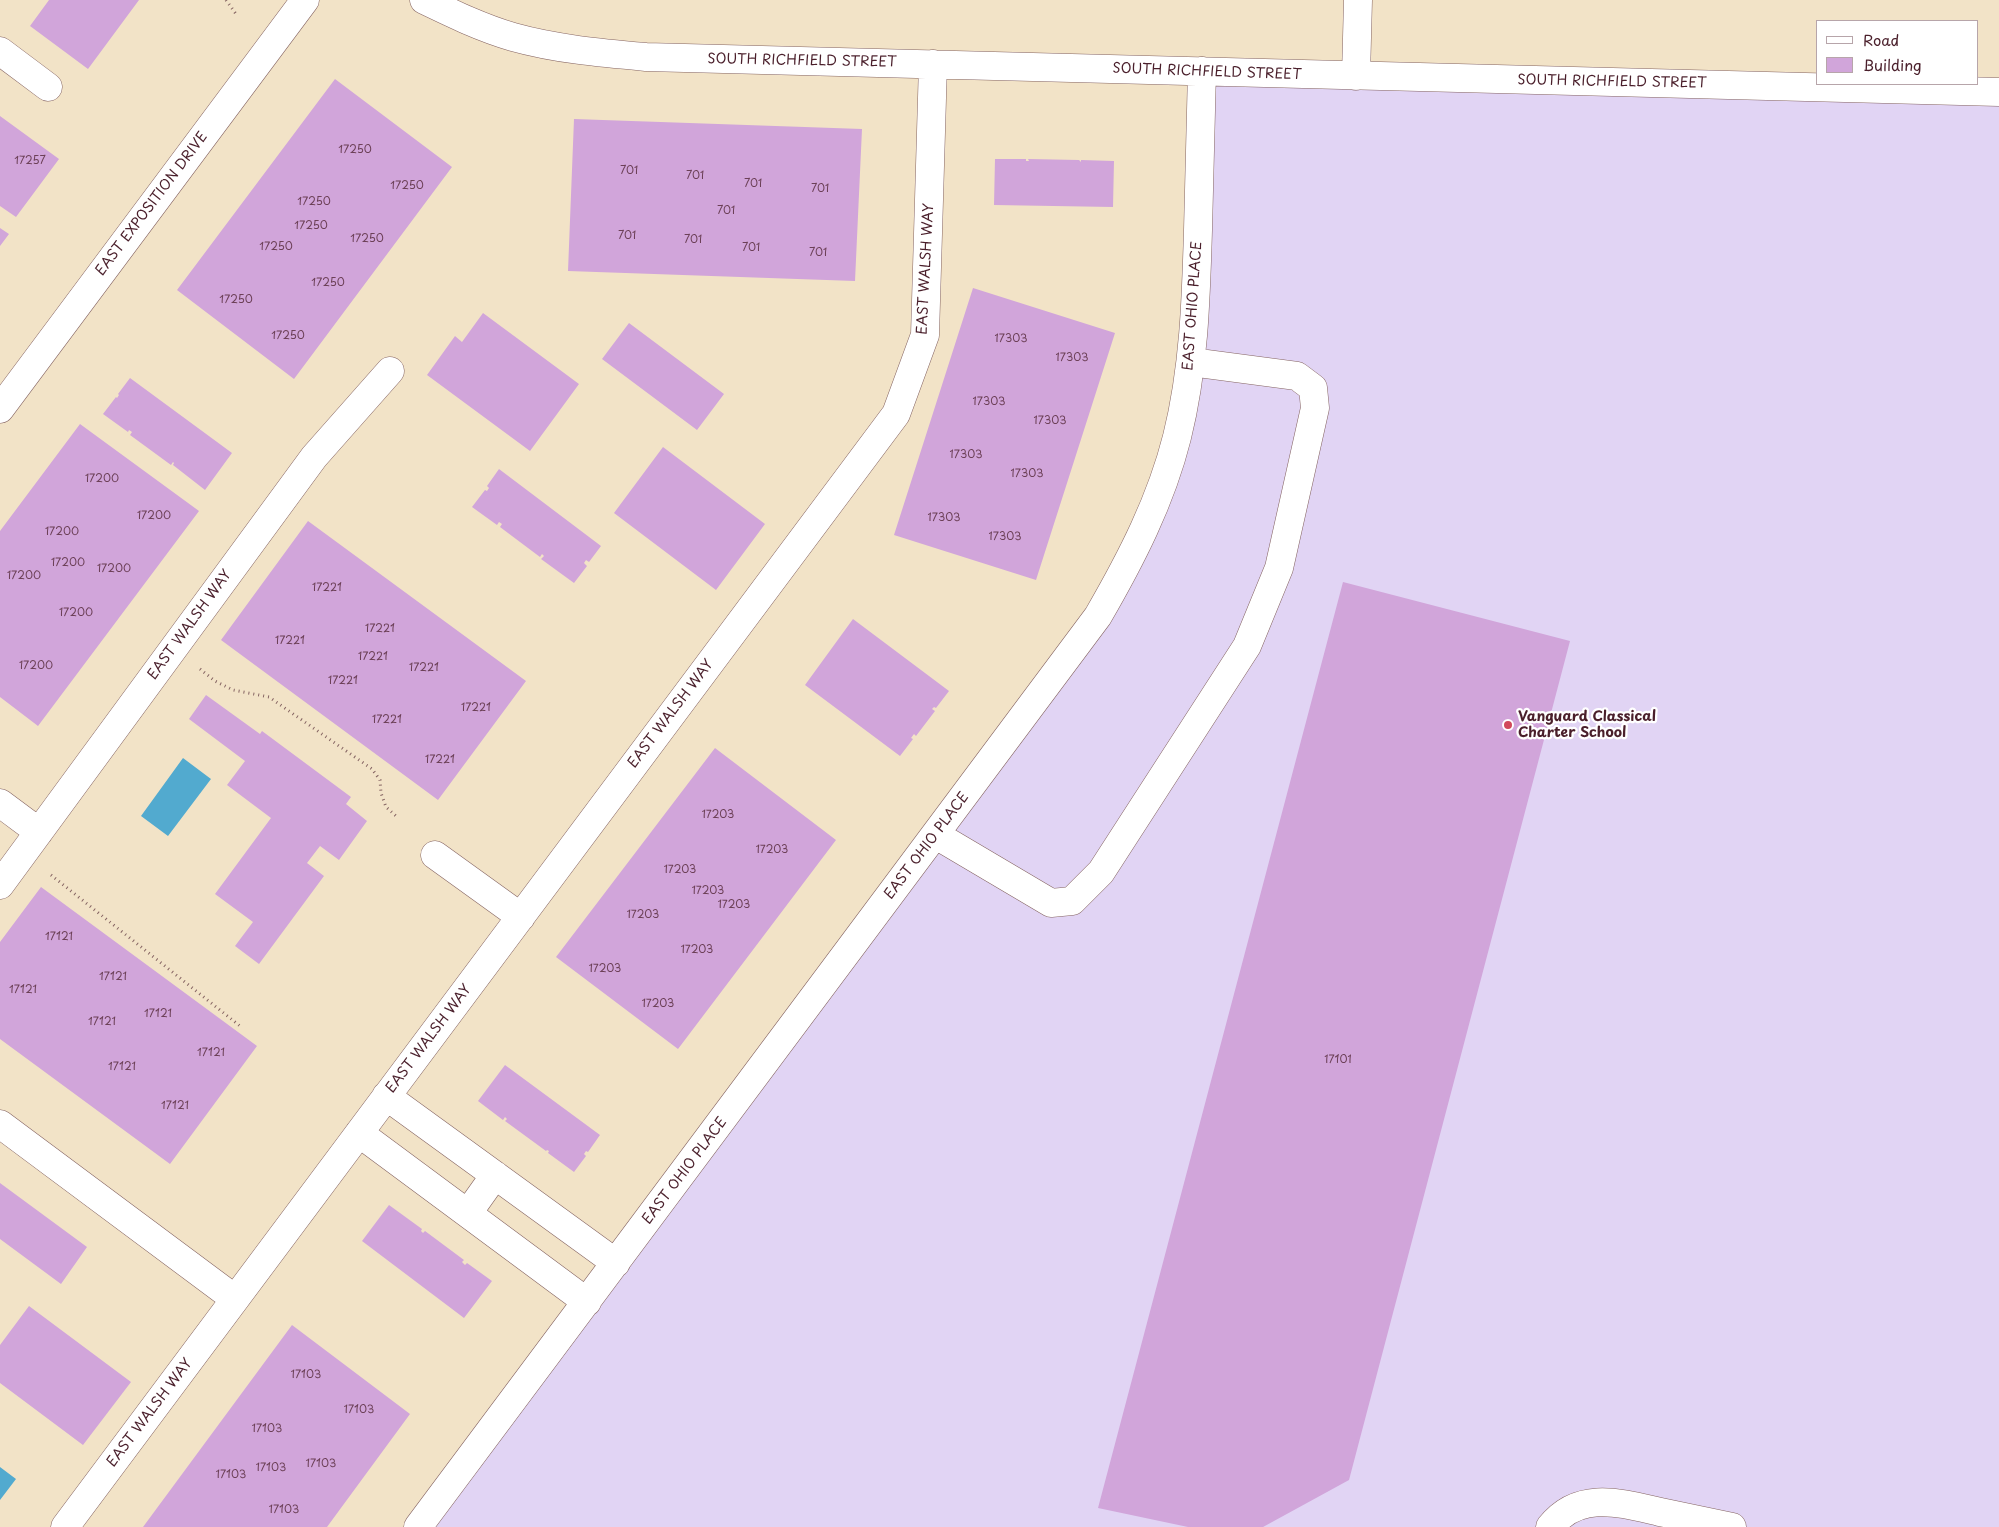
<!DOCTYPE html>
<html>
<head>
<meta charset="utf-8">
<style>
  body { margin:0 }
  #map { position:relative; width:1999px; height:1527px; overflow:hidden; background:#f2e3c7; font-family:"Playpen Sans",sans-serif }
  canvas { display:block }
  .legend { position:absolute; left:1816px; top:20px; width:162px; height:65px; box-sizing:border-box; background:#fff; border:1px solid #b7a5aa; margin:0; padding:6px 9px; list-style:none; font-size:15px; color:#4a1f2b }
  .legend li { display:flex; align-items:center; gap:10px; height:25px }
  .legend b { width:25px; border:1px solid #b7a5aa }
</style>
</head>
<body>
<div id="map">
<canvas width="1999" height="1527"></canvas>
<ul class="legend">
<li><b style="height:6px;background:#fff"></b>Road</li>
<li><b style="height:14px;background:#d1a5da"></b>Building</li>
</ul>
</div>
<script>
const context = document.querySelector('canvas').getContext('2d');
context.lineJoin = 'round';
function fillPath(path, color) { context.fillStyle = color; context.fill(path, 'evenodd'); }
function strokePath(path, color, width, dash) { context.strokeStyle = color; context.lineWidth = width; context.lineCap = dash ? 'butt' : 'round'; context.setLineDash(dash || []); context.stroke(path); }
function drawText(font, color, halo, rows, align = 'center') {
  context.font = font + ' "Playpen Sans",sans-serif'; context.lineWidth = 4.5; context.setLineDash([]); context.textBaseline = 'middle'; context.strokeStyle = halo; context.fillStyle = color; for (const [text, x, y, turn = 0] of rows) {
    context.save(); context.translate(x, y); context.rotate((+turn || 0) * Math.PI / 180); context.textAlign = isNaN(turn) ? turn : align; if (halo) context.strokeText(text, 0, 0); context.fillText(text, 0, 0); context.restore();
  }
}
const built = new Path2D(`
  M 1202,71 L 1999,92 L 1999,1527 L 418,1527 L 1098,616 L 1177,437 Z`);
const water = new Path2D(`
  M 183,758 L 211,779 L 168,836 L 141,816 Z
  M 0,1467 L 16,1479 L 0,1500 Z`);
const building = new Path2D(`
  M 49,0 L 139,0 L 88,69 L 30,26 Z
  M 335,79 L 452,167 L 294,379 L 177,290 Z
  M 0,116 L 59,159 L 16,217 L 0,206 Z
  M 574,119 L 862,129 L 855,281 L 568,271 Z
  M 995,159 L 1026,159 L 1026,161 L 1029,161 L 1028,159 L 1079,160 L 1081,162 L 1081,160 L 1114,161 L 1113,207 L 994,205 Z
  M 0,228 L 9,234 L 0,246 Z
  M 973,288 L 1115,333 L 1036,580 L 894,535 Z
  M 483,313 L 579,384 L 530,451 L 427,375 L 455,336 L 462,342 Z
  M 629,323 L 724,394 L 697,430 L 602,359 Z
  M 130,378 L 232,453 L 205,490 L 173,465 L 174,463 L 173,462 L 171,465 L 130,435 L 132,432 L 129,430 L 128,432 L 103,414 L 116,397 L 117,398 L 119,395 L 118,394 Z
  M 80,424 L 199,511 L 38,726 L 0,697 L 0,531 Z
  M 663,447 L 765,524 L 716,590 L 614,513 Z
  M 499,469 L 601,546 L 589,562 L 586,560 L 584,563 L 587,566 L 574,583 L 541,559 L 544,556 L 542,554 L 540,557 L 500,527 L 502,524 L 499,522 L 497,525 L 472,507 L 485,490 L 487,491 L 489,488 L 487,486 Z
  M 308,521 L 526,681 L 438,800 L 221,640 Z
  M 1343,582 L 1570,641 L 1349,1480 L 1263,1527 L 1188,1527 L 1098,1508 Z
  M 853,619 L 949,691 L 936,708 L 934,707 L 932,709 L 935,711 L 916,736 L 914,734 L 911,738 L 913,739 L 900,756 L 805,685 Z
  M 206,695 L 260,734 L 262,731 L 351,797 L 346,804 L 367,821 L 339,860 L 320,846 L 307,863 L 324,876 L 259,964 L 235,946 L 253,922 L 215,894 L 271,818 L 227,785 L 245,761 L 189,719 Z
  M 715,748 L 836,840 L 678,1049 L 556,957 Z
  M 41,887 L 257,1046 L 170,1164 L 0,1039 L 0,942 Z
  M 505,1065 L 600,1135 L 588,1152 L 586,1151 L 584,1154 L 586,1156 L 574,1172 L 548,1153 L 549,1151 L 547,1150 L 546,1151 L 505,1121 L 507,1119 L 505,1117 L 503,1120 L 478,1101 Z
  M 0,1183 L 87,1247 L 61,1284 L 0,1239 Z
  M 389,1205 L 422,1229 L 421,1231 L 423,1233 L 425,1231 L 464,1260 L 462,1262 L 465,1265 L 467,1263 L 492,1281 L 464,1318 L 362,1241 Z
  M 29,1306 L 131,1382 L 83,1445 L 0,1383 L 0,1345 Z
  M 292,1325 L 410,1414 L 327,1527 L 143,1527 Z`);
const path = new Path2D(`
  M 226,0 L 236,14
  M 200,669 L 215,681 L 233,690 L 269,697 L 372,769 L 380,780 L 381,793 L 386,807 L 396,816
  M 51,875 L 240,1026`);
const minor = new Path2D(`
  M 424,0 C 453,14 482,28 513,37 C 556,49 601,53 646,57 L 1999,92
  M 0,51 L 48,87
  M 1356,76 L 1358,0
  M 0,409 L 305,0
  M 0,803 L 39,832
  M 936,835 L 1051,903 L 1072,901 L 1101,872 L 1247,646 L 1279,568 L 1315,408 L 1313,388 L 1297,376 L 1191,362
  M 435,855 L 521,917
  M 0,885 L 314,457 L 390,371
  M 386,1096 L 616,1263
  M 0,1124 L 235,1299
  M 359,1133 L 587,1302
  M 468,1213 L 495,1175
  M 65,1527 L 896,414 L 925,335 L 933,64
  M 418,1527 L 1098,616 C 1131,559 1161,501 1177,437 C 1194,369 1196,300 1198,230 C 1199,177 1201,124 1202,71
  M 1550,1527 C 1579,1490 1621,1503 1660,1512 C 1684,1517 1708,1522 1732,1527`);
const markers = [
  [1508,725,5,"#d1495b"]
];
const numberNames = [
  ["17250",355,150],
  ["17257",30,161],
  ["701",629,171],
  ["701",695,176],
  ["701",753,184],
  ["17250",407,186],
  ["701",820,189],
  ["17250",314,202],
  ["701",726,211],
  ["17250",311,226],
  ["701",627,236],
  ["17250",367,239],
  ["701",693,240],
  ["17250",276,247],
  ["701",751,248],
  ["701",818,253],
  ["17250",328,283],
  ["17250",236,300],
  ["17250",288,336],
  ["17303",1011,339],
  ["17303",1072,358],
  ["17303",989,402],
  ["17303",1050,421],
  ["17303",966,455],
  ["17303",1027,474],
  ["17200",102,479],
  ["17200",154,516],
  ["17303",944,518],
  ["17200",62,532],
  ["17303",1005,537],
  ["17200",68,563],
  ["17200",114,569],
  ["17200",24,576],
  ["17221",327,588],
  ["17200",76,613],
  ["17221",380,629],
  ["17221",290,641],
  ["17221",373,657],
  ["17200",36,666],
  ["17221",424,668],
  ["17221",343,681],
  ["17221",476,708],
  ["17221",387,720],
  ["17221",440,760],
  ["17203",718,815],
  ["17203",772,850],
  ["17203",680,870],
  ["17203",708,891],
  ["17203",734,905],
  ["17203",643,915],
  ["17121",59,937],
  ["17203",697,950],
  ["17203",605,969],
  ["17121",113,977],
  ["17121",23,990],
  ["17203",658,1004],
  ["17121",158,1014],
  ["17121",102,1022],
  ["17121",211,1053],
  ["17101",1338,1060],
  ["17121",122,1067],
  ["17121",175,1106],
  ["17103",306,1375],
  ["17103",359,1410],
  ["17103",267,1429],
  ["17103",321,1464],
  ["17103",271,1468],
  ["17103",231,1475],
  ["17103",284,1510]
];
const streetNames = [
  ["SOUTH RICHFIELD STREET",802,61,1],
  ["SOUTH RICHFIELD STREET",1207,72,2],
  ["SOUTH RICHFIELD STREET",1612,82,1],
  ["EAST EXPOSITION DRIVE",152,204,-53],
  ["EAST WALSH WAY",926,269,-87],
  ["EAST OHIO PLACE",1193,306,-86],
  ["EAST WALSH WAY",190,625,-54],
  ["EAST WALSH WAY",671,714,-53],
  ["EAST OHIO PLACE",927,846,-53],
  ["EAST WALSH WAY",429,1039,-53],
  ["EAST OHIO PLACE",685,1171,-53],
  ["EAST WALSH WAY",150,1413,-53]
];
const poiNames = [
  ["Vanguard Classical",1518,717],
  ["Charter School",1518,733]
];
fillPath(built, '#e1d4f4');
fillPath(water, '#52aacf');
fillPath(building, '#d1a5da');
strokePath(minor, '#856462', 29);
strokePath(path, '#856462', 3, [1, 4]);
strokePath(minor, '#fff', 28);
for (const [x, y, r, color] of markers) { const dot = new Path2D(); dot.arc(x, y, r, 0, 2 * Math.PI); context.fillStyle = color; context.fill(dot); strokePath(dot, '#fff', 2); }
drawText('11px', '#6c4057', null, numberNames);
drawText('14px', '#4a1f2b', '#fff', streetNames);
drawText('bold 14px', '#4a1f2b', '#fff', poiNames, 'left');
</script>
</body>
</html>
